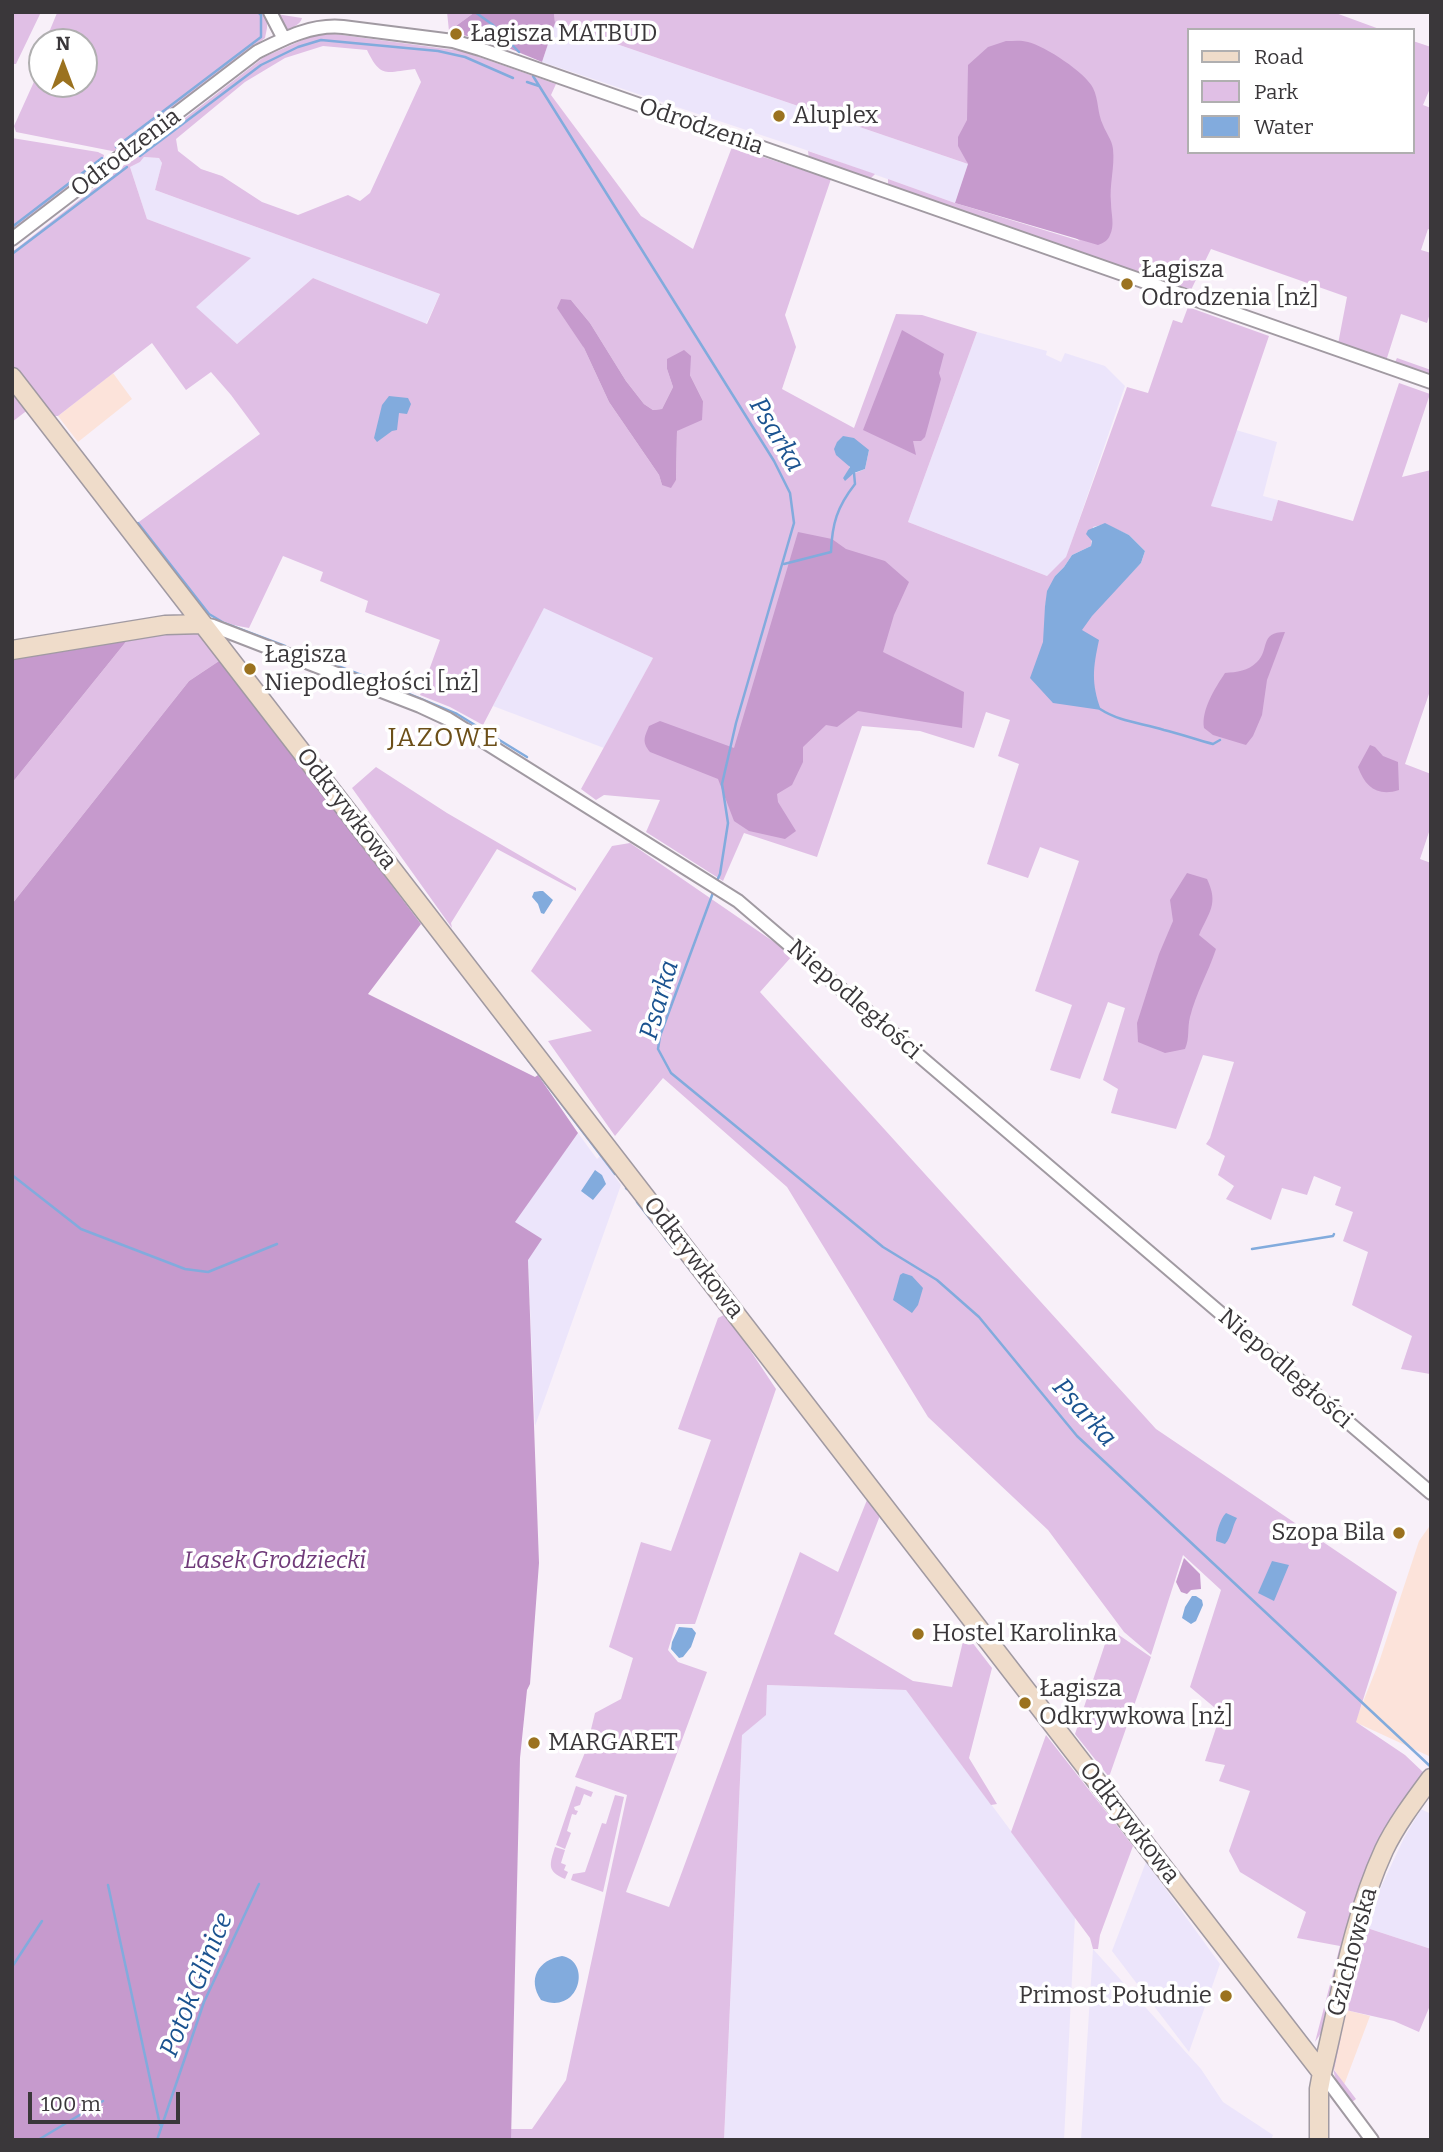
<!DOCTYPE html>
<html>
<head>
<meta charset="utf-8">
<style>
  body { margin:0 }
  #map { position:relative; width:1443px; height:2152px; overflow:hidden; background:#f8f0f9; font-family:Bitter,serif }
  canvas { display:block }
  .frame { position:absolute; inset:0; border:14px solid #3a373a; pointer-events:none }
  .legend { position:absolute; left:1187px; top:28px; width:228px; height:126px; box-sizing:border-box; background:#fff; border:2px solid #b0afb0; margin:0; padding:9px 12px; list-style:none; font-size:21px; color:#3a373a }
  .legend li { display:flex; align-items:center; gap:14px; height:35px }
  .legend b { width:35px; border:2px solid #b0afb0 }
  .north { position:absolute; left:28px; top:28px; width:70px; height:70px; box-sizing:border-box; background:#fff; border:2px solid #b0afb0; border-radius:50%; rotate:0deg; font-size:19px; font-weight:700; line-height:28px; text-align:center; color:#3a373a }
  .north::after { content:''; display:block; margin:auto; width:24px; height:32px; background:#9b721f; clip-path:polygon(50% 0,100% 100%,50% 72%,0 100%) }
  .scale { position:absolute; left:28px; top:2092px; width:152px; height:32px; box-sizing:border-box; border:4px solid #3a373a; border-top:0; padding-left:9px; font-size:21px; line-height:24px; white-space:nowrap; color:#3a373a; -webkit-text-stroke:5px #fff; paint-order:stroke }
</style>
</head>
<body>
<div id="map">
<canvas width="1443" height="2152"></canvas>
<div class="frame"></div>
<ul class="legend">
<li><b style="height:9px;background:#efdcca"></b>Road</li>
<li><b style="height:19px;background:#e0bfe5"></b>Park</li>
<li><b style="height:19px;background:#82abdd"></b>Water</li>
</ul>
<div class="north">N</div>
<div class="scale">100 m</div>
</div>
<script>
const context = document.querySelector('canvas').getContext('2d');
context.lineJoin = 'round';
function fillPath(path, color) { context.fillStyle = color; context.fill(path, 'evenodd'); }
function strokePath(path, color, width, dash) { context.strokeStyle = color; context.lineWidth = width; context.lineCap = dash ? 'butt' : 'round'; context.setLineDash(dash || []); context.stroke(path); }
function drawText(font, color, halo, rows, align = 'center') {
  context.font = font + ' Bitter,serif'; context.lineWidth = 7; context.setLineDash([]); context.textBaseline = 'middle'; context.strokeStyle = halo; context.fillStyle = color; for (const [text, x, y, turn = 0] of rows) {
    context.save(); context.translate(x, y); context.rotate((+turn || 0) * Math.PI / 180); context.textAlign = isNaN(turn) ? turn : align; if (halo) context.strokeText(text, 0, 0); context.fillText(text, 0, 0); context.restore();
  }
}
const commercial = new Path2D(`
  M 113,373 L 132,399 L 78,442 L 58,416 Z
  M 1431,1524 L 1431,1757 L 1355,1722 L 1379,1662 L 1419,1541 Z
  M 1346,2010 L 1370,2016 L 1344,2085 L 1334,2069 Z`);
const industrial = new Path2D(`
  M 555,23 L 968,164 L 955,203 L 803,149 L 542,62 Z
  M 144,157 L 159,158 L 162,163 L 155,190 L 440,294 L 426,324 L 313,278 L 237,344 L 195,307 L 250,258 L 147,219 L 130,167 L 140,162 Z
  M 977,332 L 1047,351 L 1046,355 L 1061,362 L 1065,353 L 1105,366 L 1125,386 L 1066,558 L 1047,576 L 908,522 Z
  M 1236,430 L 1277,442 L 1263,496 L 1278,500 L 1272,521 L 1211,506 Z
  M 544,607 L 653,658 L 604,748 L 493,706 Z
  M 578,1133 L 597,1159 L 600,1156 L 621,1185 L 535,1426 L 528,1260 L 514,1222 Z
  M 767,1685 L 906,1690 L 1075,1917 L 1064,2140 L 724,2140 L 742,1734 L 765,1715 Z
  M 1421,1809 L 1431,1814 L 1431,1949 L 1367,1928 L 1381,1887 L 1404,1838 Z
  M 1146,1862 L 1220,1964 L 1189,2052 L 1112,1951 Z
  M 1093,1949 L 1201,2069 L 1223,2102 L 1273,2135 L 1271,2140 L 1081,2140 Z`);
const green = new Path2D(`
  M 12,12 L 41,12 L 16,64 L 12,64 Z
  M 56,12 L 264,12 L 267,14 L 267,28 L 265,38 L 117,152 L 16,132 L 14,126 L 42,64 L 42,84 L 84,84 L 84,42 L 45,42 L 57,13 Z
  M 447,12 L 475,12 L 449,31 Z
  M 554,12 L 1333,12 L 1382,30 L 1189,30 L 1189,152 L 1413,152 L 1413,41 L 1431,47 L 1431,86 L 1423,105 L 1431,108 L 1431,230 L 1428,229 L 1421,250 L 1431,253 L 1431,310 L 1427,323 L 1401,314 L 1386,361 L 1338,344 L 1347,297 L 1211,249 L 1190,292 L 888,186 L 888,179 L 955,203 L 1080,241 L 964,154 L 968,164 L 555,23 Z
  M 276,14 L 302,18 C 300,25 293,27 287,30 L 281,24 Z
  M 327,33 L 462,51 L 556,84 L 551,95 L 641,216 L 693,249 L 732,147 L 831,179 L 785,315 L 796,347 L 782,389 L 854,428 L 896,314 L 922,315 L 977,332 L 908,522 L 1047,576 L 1066,557 L 1127,387 L 1148,393 L 1173,320 L 1182,323 L 1188,307 L 1269,336 L 1211,506 L 1272,521 L 1278,500 L 1353,521 L 1399,383 L 1430,394 L 1402,477 L 1431,470 L 1431,688 L 1405,764 L 1431,774 L 1431,826 L 1420,859 L 1431,863 L 1430,1374 L 1401,1369 L 1412,1336 L 1352,1305 L 1368,1252 L 1343,1241 L 1353,1212 L 1335,1205 L 1341,1187 L 1314,1176 L 1307,1195 L 1282,1188 L 1271,1220 L 1226,1199 L 1234,1186 L 1218,1175 L 1225,1156 L 1206,1144 L 1210,1138 L 1234,1062 L 1203,1055 L 1176,1129 L 1111,1113 L 1118,1089 L 1103,1080 L 1125,1008 L 1108,1002 L 1080,1079 L 1050,1070 L 1072,1005 L 1035,991 L 1079,861 L 1040,847 L 1028,878 L 987,864 L 1019,764 L 998,756 L 1010,720 L 986,712 L 974,748 L 920,731 L 862,726 L 817,857 L 744,833 L 723,881 L 646,832 L 660,800 L 604,795 L 596,800 L 581,789 L 653,658 L 544,608 L 483,725 L 450,707 L 420,695 L 440,640 L 365,612 L 368,601 L 320,581 L 323,572 L 283,556 L 249,628 L 233,625 L 210,616 L 136,524 L 260,434 L 231,395 L 211,372 L 186,390 L 152,343 L 58,416 L 52,416 L 12,364 L 12,252 L 264,57 L 307,38 ZM 323,46 L 367,50 C 381,79 386,72 415,69 L 421,82 L 370,193 L 360,201 L 348,195 L 298,215 L 262,202 L 222,176 L 201,169 L 178,151 L 176,139 L 245,82 L 285,58 ZM 144,157 L 159,158 L 162,163 L 155,190 L 440,294 L 427,324 L 313,278 L 237,344 L 196,307 L 251,258 L 147,219 L 130,167 L 140,162 ZM 571,300 L 590,323 L 626,381 L 644,404 L 653,410 L 662,409 L 673,387 L 667,369 L 690,375 L 703,401 L 677,431 L 676,480 L 662,485 L 659,475 L 609,402 L 584,348 ZM 869,450 L 865,469 L 843,478 L 850,469 L 848,463 ZM 1105,524 L 1129,535 L 1145,551 L 1141,563 L 1111,594 L 1045,606 L 1055,576 L 1064,567 L 1072,555 L 1091,546 L 1093,527 Z
  M 12,138 L 98,152 L 104,155 L 103,160 L 12,231 Z
  M 808,151 L 875,174 L 869,180 L 809,159 Z
  M 1397,358 L 1431,370 L 1431,377 L 1394,364 Z
  M 12,387 L 29,409 L 12,422 Z
  M 198,631 L 208,641 L 219,661 L 189,681 L 12,904 L 12,783 L 129,638 L 143,635 Z
  M 376,767 L 447,813 L 576,888 L 576,891 L 497,849 L 451,923 L 452,928 L 352,788 Z
  M 630,843 L 793,955 L 760,992 L 1156,1429 L 1397,1592 L 1356,1722 L 1405,1755 L 1425,1774 L 1401,1807 L 1326,2032 L 1321,2033 L 1315,2042 L 1340,1946 L 1297,1938 L 1306,1912 L 1240,1872 L 1229,1851 L 1250,1791 L 1219,1781 L 1225,1765 L 1205,1761 L 1221,1713 L 1190,1687 L 1221,1590 L 1183,1555 L 1151,1655 L 1124,1632 L 1048,1530 L 928,1417 L 787,1187 L 663,1078 L 615,1136 L 548,1041 L 592,1031 L 531,971 L 612,846 Z
  M 726,1314 L 776,1389 L 695,1624 L 676,1624 L 668,1650 L 678,1662 L 707,1672 L 626,1892 L 669,1907 L 800,1552 L 838,1572 L 869,1495 L 881,1513 L 834,1634 L 913,1681 L 952,1687 L 965,1633 L 992,1668 L 969,1758 L 997,1804 L 991,1805 L 906,1690 L 767,1685 L 766,1715 L 742,1735 L 724,2140 L 511,2140 L 511,2129 L 532,2129 L 566,2080 L 627,1795 L 575,1777 L 586,1750 L 595,1713 L 621,1699 L 633,1658 L 609,1647 L 641,1542 L 671,1551 L 711,1440 L 678,1429 L 718,1318 Z
  M 1110,1629 L 1151,1657 L 1109,1777 L 1075,1734 Z
  M 1046,1735 L 1133,1846 L 1100,1935 L 1098,1949 L 1093,1949 L 1090,1938 L 1011,1832 Z
  M 576,1786 L 593,1792 L 591,1797 L 584,1794 L 580,1805 L 574,1807 L 575,1810 L 578,1811 L 576,1815 L 572,1814 L 567,1831 L 571,1833 L 565,1849 L 556,1845 Z
  M 615,1795 L 624,1797 L 603,1892 L 571,1880 L 573,1874 L 585,1872 L 602,1823 L 606,1824 Z
  M 555,1847 L 565,1850 L 561,1863 L 566,1865 L 564,1870 L 568,1872 L 565,1879 C 546,1871 550,1864 555,1847 Z
  M 1367,1928 L 1431,1949 L 1431,2003 L 1419,2032 L 1394,2021 L 1346,2010 Z
  M 1341,2037 L 1334,2070 L 1356,2099 L 1352,2102 C 1330,2073 1330,2073 1339,2038 Z`);
const forest = new Path2D(`
  M 475,12 L 554,12 L 555,23 L 542,62 L 506,47 L 449,31 Z
  M 1006,41 C 1014,41 1021,40 1028,42 C 1045,46 1086,73 1093,88 C 1099,100 1097,113 1103,125 C 1106,133 1112,140 1113,149 C 1115,167 1109,185 1111,203 C 1111,214 1115,225 1110,235 C 1108,241 1103,243 1098,245 L 955,203 L 968,164 L 958,146 L 958,137 L 967,120 L 968,65 L 988,47 Z
  M 561,299 L 571,300 L 590,323 L 626,381 L 644,404 L 653,410 L 662,409 L 673,387 L 667,369 L 667,359 L 684,350 L 691,356 L 690,375 L 703,401 L 702,420 L 677,431 L 676,480 L 671,488 L 662,485 L 659,475 L 609,402 L 584,348 L 557,308 Z
  M 902,330 L 944,354 L 939,373 L 941,379 L 925,437 L 921,441 L 913,441 L 916,455 L 863,430 Z
  M 798,532 L 832,539 L 846,549 L 885,561 L 909,582 L 894,615 L 883,652 L 964,692 L 962,728 L 858,711 L 837,727 L 826,725 L 803,747 L 803,762 L 792,785 L 777,794 L 778,802 L 796,831 L 785,839 L 749,831 L 734,821 L 718,779 L 650,752 C 642,742 644,738 649,726 L 660,721 L 734,748 Z
  M 1285,632 L 1267,680 L 1262,715 L 1253,736 L 1246,745 L 1213,735 L 1204,728 C 1201,710 1215,688 1225,673 C 1237,672 1248,671 1257,662 C 1270,650 1259,632 1285,632 Z
  M 129,638 L 12,783 L 12,656 Z
  M 219,661 L 241,687 L 421,924 L 368,994 L 535,1077 L 538,1075 L 578,1133 L 515,1222 L 542,1239 L 528,1260 L 539,1563 L 530,1684 L 527,1690 L 520,1758 L 511,2140 L 12,2140 L 12,904 L 189,681 Z
  M 1370,745 L 1375,747 L 1383,756 L 1398,762 L 1399,790 C 1378,797 1365,787 1358,767 Z
  M 1187,873 L 1207,879 C 1219,904 1209,912 1199,935 L 1216,949 C 1208,973 1196,993 1190,1017 C 1187,1029 1190,1037 1185,1049 L 1165,1053 L 1138,1042 L 1137,1023 L 1159,954 L 1173,921 L 1170,900 Z
  M 1184,1558 L 1200,1574 L 1201,1589 L 1191,1590 L 1187,1594 L 1181,1592 L 1176,1582 Z`);
const water = new Path2D(`
  M 389,396 L 408,398 L 411,404 L 407,414 L 399,413 L 397,430 L 392,431 L 377,442 L 374,438 L 382,405 Z
  M 843,436 L 854,438 L 869,450 L 865,469 L 854,473 L 845,481 L 843,478 L 850,467 L 836,455 L 834,449 L 837,442 Z
  M 1105,523 L 1129,535 L 1145,551 L 1141,563 L 1092,616 L 1082,630 L 1099,640 C 1093,668 1091,683 1101,710 L 1053,703 L 1030,678 L 1043,642 L 1045,606 L 1047,591 L 1055,576 L 1064,567 L 1072,555 L 1091,546 L 1092,541 L 1086,534 L 1088,530 Z
  M 540,891 L 543,891 L 553,900 L 544,914 L 541,913 L 538,904 L 532,897 L 534,892 Z
  M 595,1170 L 602,1175 L 606,1184 L 593,1200 L 581,1191 Z
  M 903,1273 L 912,1276 L 923,1288 L 918,1305 L 912,1313 L 893,1300 L 900,1275 Z
  M 1226,1513 L 1237,1518 C 1232,1526 1232,1537 1225,1544 L 1216,1541 C 1216,1533 1220,1519 1226,1513 Z
  M 1272,1561 L 1289,1565 L 1274,1601 L 1258,1593 Z
  M 1192,1596 L 1196,1596 L 1202,1600 L 1203,1605 L 1196,1621 L 1191,1624 L 1182,1618 L 1185,1607 Z
  M 679,1627 L 692,1628 L 696,1633 L 691,1647 L 683,1657 L 679,1658 L 671,1649 L 672,1642 Z
  M 562,1956 C 592,1961 580,2016 541,2000 C 527,1979 538,1960 562,1956 Z`);
const stream = new Path2D(`
  M 475,12 L 493,25 L 519,52
  M 533,76 L 774,461 L 790,493 L 794,523 L 736,723 L 722,784 L 728,823 L 720,874 L 716,883
  M 527,82 L 539,86
  M 116,147 L 261,37 L 261,15 L 258,12
  M 140,156 L 261,65 L 298,47 L 321,40 L 438,51 L 465,57 L 513,78
  M 12,227 L 102,158
  M 12,254 L 127,167
  M 138,523 L 209,614 L 224,623 L 285,646
  M 784,564 L 831,552 C 832,524 837,507 855,484 L 854,473
  M 301,652 L 364,676
  M 380,682 L 457,714 L 527,757
  M 1100,709 C 1120,722 1142,723 1164,730 C 1181,734 1197,740 1213,744 L 1220,740
  M 714,890 L 660,1036 L 658,1049 L 671,1073 L 883,1247 L 937,1280 L 979,1317 L 1077,1436 L 1431,1767
  M 512,1039 L 615,1174
  M 12,1175 L 81,1229 L 185,1269 L 208,1272 L 277,1244
  M 626,1188 L 627,1189
  M 637,1202 L 655,1225
  M 665,1238 L 670,1244
  M 1252,1249 L 1333,1236 L 1334,1234
  M 682,1259 L 691,1271
  M 881,1517 L 888,1526
  M 108,1885 L 160,2125
  M 12,1967 L 42,1921
  M 38,2140 L 103,2101
  M 157,2140 L 204,2002 L 259,1884`);
const street = new Path2D(`
  M 270,12 L 284,39
  M 12,239 L 257,52 C 285,38 312,24 343,27 L 453,41 L 480,49 L 1431,382
  M 203,624 L 213,626 L 420,706 L 448,719 L 738,901 L 1431,1493
  M 1322,2073 L 1372,2140`);
const secondary = new Path2D(`
  M 12,377 L 1322,2073
  M 12,650 L 165,625 L 203,624
  M 1319,2140 L 1319,2089 L 1322,2073 C 1340,1999 1352,1920 1384,1850 C 1396,1825 1414,1801 1431,1778`);
const markers = [
  [456,34,7,"#9b721f"],
  [779,116,7,"#9b721f"],
  [1127,284,7,"#9b721f"],
  [250,669,7,"#9b721f"],
  [1399,1533,7,"#9b721f"],
  [918,1634,7,"#9b721f"],
  [1025,1703,7,"#9b721f"],
  [534,1743,7,"#9b721f"],
  [1226,1996,7,"#9b721f"]
];
const poiNames = [
  ["Łagisza MATBUD",470,34],
  ["Aluplex",793,116],
  ["Łagisza",1141,270],
  ["Odrodzenia [nż]",1141,298],
  ["Łagisza",264,655],
  ["Niepodległości [nż]",264,683],
  ["Szopa Bila",1385,1533,"right"],
  ["Hostel Karolinka",932,1634],
  ["Łagisza",1039,1689],
  ["Odkrywkowa [nż]",1039,1717],
  ["MARGARET",548,1743],
  ["Primost Południe",1212,1996,"right"]
];
const streetNames = [
  ["Odrodzenia",701,127,19],
  ["Odrodzenia",126,153,-37],
  ["Odkrywkowa",346,809,52],
  ["Niepodległości",854,1000,41],
  ["Odkrywkowa",693,1258,52],
  ["Niepodległości",1285,1369,41],
  ["Odkrywkowa",1129,1823,52],
  ["Gzichowska",1353,1952,-75]
];
const parkNames = [
  ["Lasek Grodziecki",275,1561]
];
const waterNames = [
  ["Psarka",776,435,59],
  ["Psarka",660,1000,-74],
  ["Psarka",1084,1413,48],
  ["Potok Glinice",197,1985,-68]
];
const neighbourhoodNames = [
  ["JAZOWE",444,739]
];
fillPath(commercial, '#fce3da');
fillPath(industrial, '#ece5fb');
fillPath(green, '#e0bfe5');
fillPath(forest, '#c69acd');
fillPath(water, '#82abdd');
strokePath(stream, '#82abdd', 2.5);
strokePath(street, '#a19aa2', 16);
strokePath(secondary, '#a19aa2', 21);
strokePath(street, '#fff', 12);
strokePath(secondary, '#efdcca', 18);
for (const [x, y, r, color] of markers) { const dot = new Path2D(); dot.arc(x, y, r, 0, 2 * Math.PI); context.fillStyle = color; context.fill(dot); strokePath(dot, '#fff', 2.5); }
drawText('24px', '#3a373a', '#fff', poiNames, 'left');
drawText('24px', '#3a373a', '#fff', streetNames);
drawText('italic 24px', '#6f3a79', '#fff', parkNames);
drawText('italic 26px', '#1b5390', '#fff', waterNames);
context.letterSpacing = '2px';
drawText('26px', '#6c4f18', '#fff', neighbourhoodNames);
context.letterSpacing = '0px';
</script>
</body>
</html>
